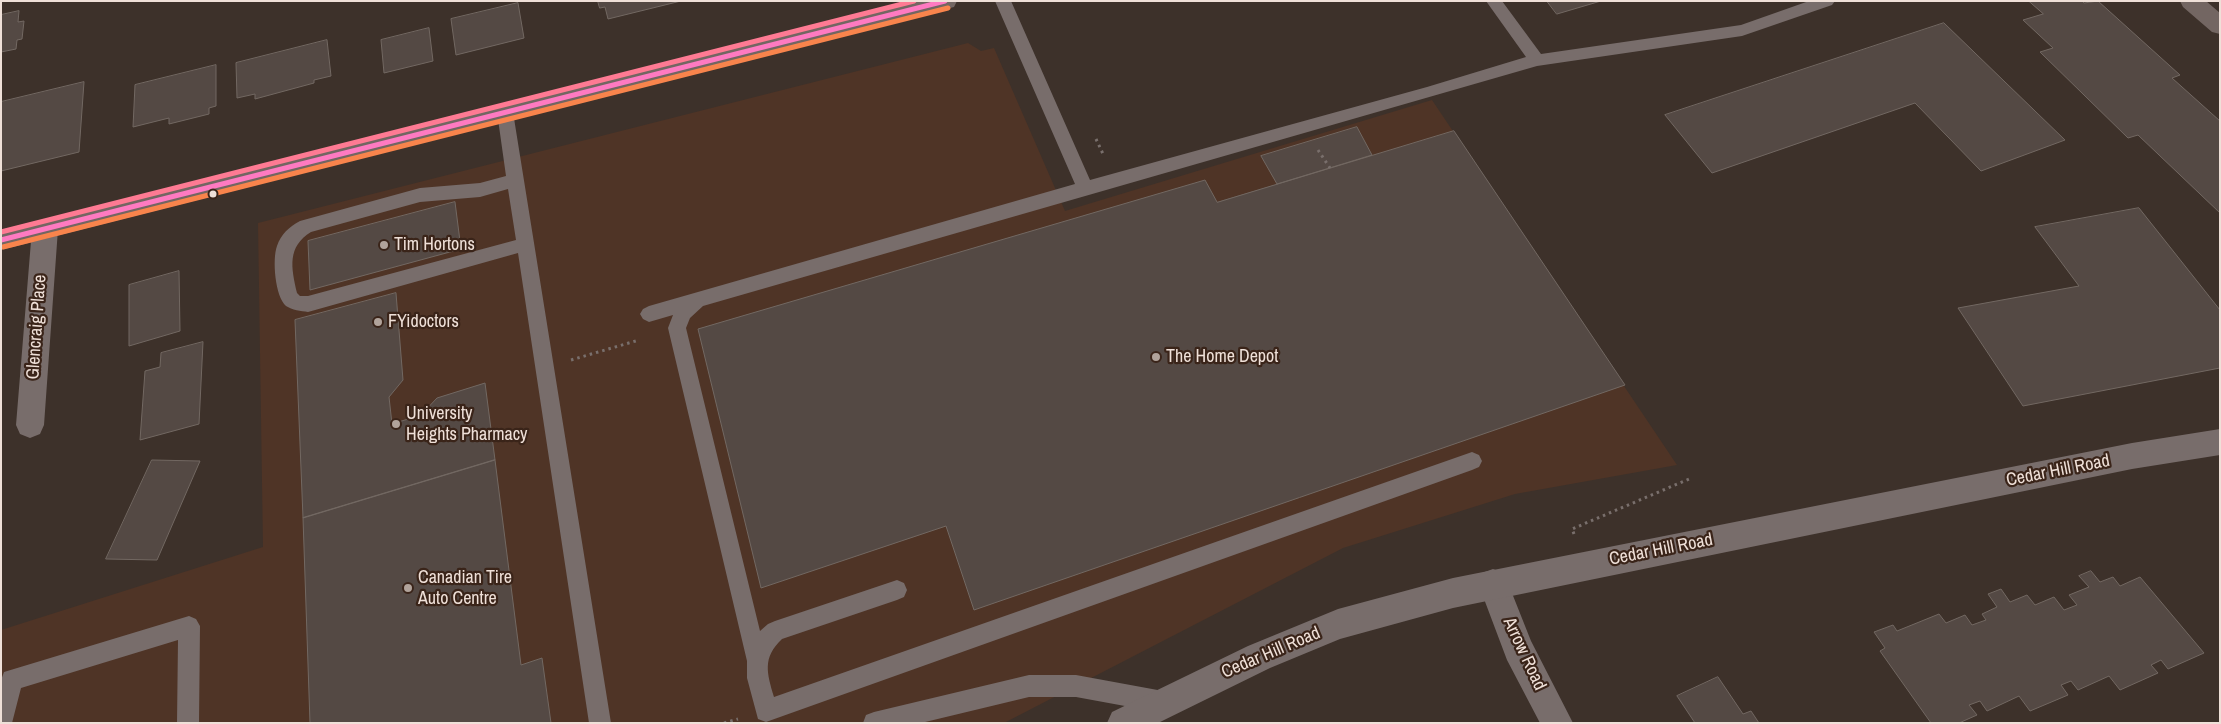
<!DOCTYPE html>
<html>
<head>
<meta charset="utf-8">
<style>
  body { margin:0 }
  #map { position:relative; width:2221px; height:724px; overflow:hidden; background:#3d312a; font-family:"Archivo Narrow",sans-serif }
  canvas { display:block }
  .frame { position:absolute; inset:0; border:2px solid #efe0d8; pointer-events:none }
</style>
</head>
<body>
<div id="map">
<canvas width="2221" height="724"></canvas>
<div class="frame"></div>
</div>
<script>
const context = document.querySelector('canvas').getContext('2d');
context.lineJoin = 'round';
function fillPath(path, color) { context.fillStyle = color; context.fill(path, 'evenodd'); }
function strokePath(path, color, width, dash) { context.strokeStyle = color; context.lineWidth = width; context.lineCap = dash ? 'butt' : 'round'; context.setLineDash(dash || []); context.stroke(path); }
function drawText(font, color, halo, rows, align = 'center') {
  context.font = font + ' "Archivo Narrow",sans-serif'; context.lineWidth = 4.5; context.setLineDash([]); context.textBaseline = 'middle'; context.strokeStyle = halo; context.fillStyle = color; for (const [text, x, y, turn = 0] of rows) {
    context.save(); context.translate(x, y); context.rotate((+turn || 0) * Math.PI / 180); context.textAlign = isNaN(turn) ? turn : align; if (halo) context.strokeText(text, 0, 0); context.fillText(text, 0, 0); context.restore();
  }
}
const built = new Path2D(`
  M 968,43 L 981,51 L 994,48 L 1065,211 L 1432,100 L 1677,465 L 1515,494 L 1343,548 L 1004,723 L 1,723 L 1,630 L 263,547 L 258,223 Z`);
const building = new Path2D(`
  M 598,1 L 681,1 L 608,19 L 605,7 L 600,8 Z
  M 1547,1 L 1601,1 L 1557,14 Z
  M 2029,1 L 2082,1 L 2084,3 L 2098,1 L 2180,75 L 2172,78 L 2220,121 L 2220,213 L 2138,135 L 2128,138 L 2040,52 L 2053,48 L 2023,20 L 2043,14 Z
  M 518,3 L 524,38 L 456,55 L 451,19 Z
  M 19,11 L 18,22 L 24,21 L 22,39 L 17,40 L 16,49 L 1,52 L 1,15 Z
  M 1944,23 L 2065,140 L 1981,171 L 1915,103 L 1712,173 L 1665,115 Z
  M 429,28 L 433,61 L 384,73 L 381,40 Z
  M 327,40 L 331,76 L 314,80 L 314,83 L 255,99 L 255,94 L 237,98 L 236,63 Z
  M 216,65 L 216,106 L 209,108 L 209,114 L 169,124 L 169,118 L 133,127 L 135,85 Z
  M 84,82 L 79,152 L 1,171 L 1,102 Z
  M 1357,127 L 1372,155 L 1277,184 L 1261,156 Z
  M 1454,131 L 1625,385 L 974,610 L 946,526 L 761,588 L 698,329 L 1205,180 L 1217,202 Z
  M 455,202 L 461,249 L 310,290 L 308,241 Z
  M 2139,208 L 2220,310 L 2220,368 L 2023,406 L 1958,308 L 2079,286 L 2035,227 Z
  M 179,271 L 180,331 L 129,346 L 129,285 Z
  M 396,293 L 403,380 L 389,397 L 392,424 L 421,415 L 437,398 L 485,383 L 495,460 L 303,518 L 295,320 Z
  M 203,342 L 199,424 L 140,440 L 145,371 L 160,367 L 161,353 Z
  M 152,460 L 200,461 L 157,560 L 106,559 Z
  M 495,460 L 521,665 L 542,658 L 551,723 L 310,723 L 303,518 Z
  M 2091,571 L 2100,582 L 2113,577 L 2120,586 L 2140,577 L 2204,653 L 2168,669 L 2161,660 L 2151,665 L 2158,673 L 2120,690 L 2109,676 L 2078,690 L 2071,681 L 2061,685 L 2068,695 L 2030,711 L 2019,696 L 1987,711 L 1980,701 L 1969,705 L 1977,715 L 1959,723 L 1931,723 L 1880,651 L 1885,648 L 1874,632 L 1893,625 L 1897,631 L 1939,614 L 1946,623 L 1965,615 L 1972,625 L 1986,620 L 1982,614 L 1997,607 L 1988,594 L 2001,589 L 2010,602 L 2027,595 L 2035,605 L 2054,597 L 2064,610 L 2077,605 L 2069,595 L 2089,587 L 2079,576 Z
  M 1718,677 L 1743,714 L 1751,711 L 1759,723 L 1695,723 L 1677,696 Z`);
const path = new Path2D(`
  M 1096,139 L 1104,156
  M 1318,150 L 1330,168
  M 571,360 L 639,340
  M 1574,534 L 1572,529 L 1689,479
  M 724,723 L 738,719`);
const service = new Path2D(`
  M 995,1 L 1011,1 L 1090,180 L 1427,87 L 1526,57 L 1486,1 L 1502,1 L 1541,54 L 1741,25 L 1809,1 L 1835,1 L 1832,5 L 1742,36 L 1537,66 L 703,306 L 690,318 L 686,328 L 760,631 L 768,624 L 775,621 L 897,580 L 904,583 L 907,590 L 904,597 L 897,600 L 782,639 C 762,658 767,673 774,697 L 1472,452 L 1479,455 L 1482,461 L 1479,467 L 1472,470 L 766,722 L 758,719 L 747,678 L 747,661 L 668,328 L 673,315 L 649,322 L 643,319 L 640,314 L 643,309 L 649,306 L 1075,184 Z
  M 505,106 L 511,108 L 513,112 L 611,723 L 589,723 L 518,253 L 308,312 C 301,311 292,310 286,306 C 275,297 272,259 277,246 C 281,234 289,227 300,221 L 420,188 L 480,183 L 506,176 L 497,112 L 499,108 ZM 508,189 L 516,240 L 308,296 L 300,296 L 297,293 C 291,267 287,247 311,232 L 420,202 L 480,197 Z
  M 189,616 L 196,619 L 200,626 L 199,723 L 177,723 L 178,640 L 21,688 L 12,723 L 1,723 L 1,680 L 4,672 Z
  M 1029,675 L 1076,675 L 1163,691 L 1171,694 L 1174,702 L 1171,710 L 1163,713 L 1076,697 L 1029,697 L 921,723 L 863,723 L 866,715 L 874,712 Z`);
const minor = new Path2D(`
  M 45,219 L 54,222 L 58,229 L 44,425 L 40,434 L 30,438 L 20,434 L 16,425 L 32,229 L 36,222 Z
  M 1493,569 L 1504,573 L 1531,641 L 1573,723 L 1540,723 L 1507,660 L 1478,583 L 1482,573 Z`);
const tertiary = new Path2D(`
  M 2220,429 L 2220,455 L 2132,469 L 1453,608 L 1340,639 L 1270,668 L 1158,723 L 1107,723 L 1112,712 L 1248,646 L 1338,609 L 1453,578 L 2132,443 Z`);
const secondary = new Path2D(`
  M 913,1 L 957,1 L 954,7 L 946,9 L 1,250 L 1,230 Z
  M 2180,1 L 2206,1 L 2220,13 L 2220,34 L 2212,32 L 2183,7 Z`);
const bus1 = new Path2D(`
  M 1,240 L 945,1`);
const bus2 = new Path2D(`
  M 3,247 L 948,8`);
const bus3 = new Path2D(`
  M 1,232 L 914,1`);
const markers = [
  [213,194,4.5,"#efe0d8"],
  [384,245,5,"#b1a39b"],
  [378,322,5,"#b1a39b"],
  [1156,357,5,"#b1a39b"],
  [396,424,5,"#b1a39b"],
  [408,588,5,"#b1a39b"]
];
const poiNames = [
  ["Tim Hortons",394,245],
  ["FYidoctors",388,322],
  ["The Home Depot",1166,357],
  ["University",406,414],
  ["Heights Pharmacy",406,435],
  ["Canadian Tire",418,578],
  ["Auto Centre",418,599]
];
const streetNames = [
  ["Glencraig Place",37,327,-86],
  ["Cedar Hill Road",2058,471,-11],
  ["Cedar Hill Road",1661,550,-11],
  ["Cedar Hill Road",1271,653,-23],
  ["Arrow Road",1524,654,65]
];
fillPath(built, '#4f3426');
fillPath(building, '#544944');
strokePath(building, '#726862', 1);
strokePath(path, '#796f6c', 3, [2.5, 4]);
fillPath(service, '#786d6b');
fillPath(minor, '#786d6b');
fillPath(tertiary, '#786d6b');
fillPath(secondary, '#736662');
strokePath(bus1, '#fe7ac1', 5);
strokePath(bus2, '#f8844c', 5);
strokePath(bus3, '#fe7a93', 5);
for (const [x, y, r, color] of markers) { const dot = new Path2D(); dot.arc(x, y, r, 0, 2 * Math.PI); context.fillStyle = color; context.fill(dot); strokePath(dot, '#3a2419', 2); }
drawText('18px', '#efe0d8', '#3a2419', poiNames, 'left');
drawText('18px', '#efe0d8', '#3a2419', streetNames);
</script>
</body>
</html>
